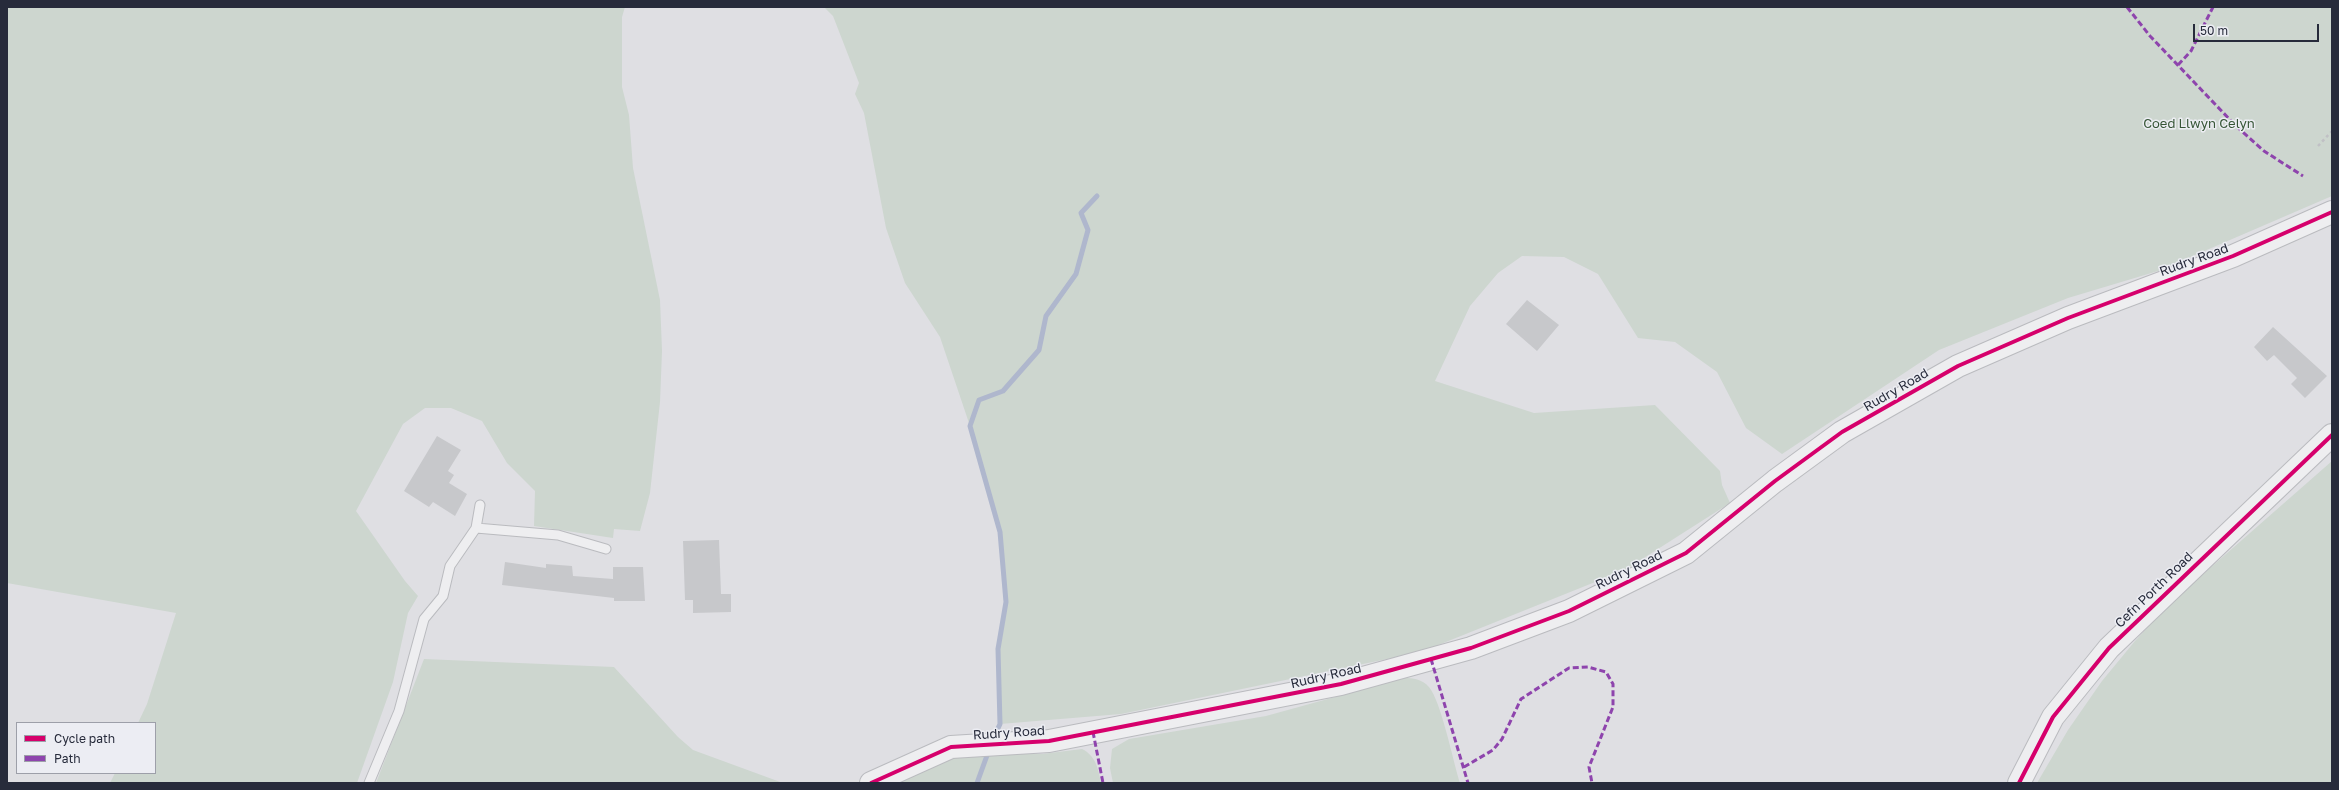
<!DOCTYPE html>
<html>
<head>
<meta charset="utf-8">
<style>
  body { margin:0 }
  #map { position:relative; width:2339px; height:790px; overflow:hidden; background:#dfdfe3; font-family:"Golos Text",sans-serif }
  canvas { display:block }
  .frame { position:absolute; inset:0; border:8px solid #272b3b; pointer-events:none }
  .legend { position:absolute; left:16px; top:722px; width:140px; height:52px; box-sizing:border-box; background:#ecedf3; border:1px solid #9d9fa9; margin:0; padding:5px 7px; list-style:none; font-size:12px; color:#272b3b }
  .legend li { display:flex; align-items:center; gap:8px; height:20px }
  .legend b { width:20px; border:1px solid #9d9fa9 }
  .scale { position:absolute; left:2193px; top:24px; width:126px; height:18px; box-sizing:border-box; border:2px solid #272b3b; border-top:0; padding-left:5px; font-size:12px; line-height:14px; white-space:nowrap; color:#272b3b; -webkit-text-stroke:3px #ecedf3; paint-order:stroke }
</style>
</head>
<body>
<div id="map">
<canvas width="2339" height="790"></canvas>
<div class="frame"></div>
<ul class="legend">
<li><b style="height:5px;background:#d6006c"></b>Cycle path</li>
<li><b style="height:5px;background:#8e44ad"></b>Path</li>
</ul>
<div class="scale">50 m</div>
</div>
<script>
const context = document.querySelector('canvas').getContext('2d');
context.lineJoin = 'round';
function fillPath(path, color) { context.fillStyle = color; context.fill(path, 'evenodd'); }
function strokePath(path, color, width, dash) { context.strokeStyle = color; context.lineWidth = width; context.lineCap = dash ? 'butt' : 'round'; context.setLineDash(dash || []); context.stroke(path); }
function drawText(font, color, halo, rows, align = 'center') {
  context.font = font + ' "Golos Text",sans-serif'; context.lineWidth = 3; context.setLineDash([]); context.textBaseline = 'middle'; context.strokeStyle = halo; context.fillStyle = color; for (const [text, x, y, turn = 0] of rows) {
    context.save(); context.translate(x, y); context.rotate((+turn || 0) * Math.PI / 180); context.textAlign = isNaN(turn) ? turn : align; if (halo) context.strokeText(text, 0, 0); context.fillText(text, 0, 0); context.restore();
  }
}
const green = new Path2D(`
  M 7,7 L 625,7 L 622,17 L 622,87 L 629,115 L 633,168 L 660,300 L 662,351 L 660,402 L 650,493 L 640,531 L 614,529 L 613,538 L 534,526 L 535,491 L 507,463 L 482,421 L 451,408 L 425,408 L 403,424 L 356,511 L 405,581 L 418,596 L 408,613 L 393,682 L 357,783 L 110,783 L 115,773 L 155,773 L 155,723 L 138,723 L 147,704 L 176,613 L 7,583 Z
  M 824,7 L 2332,7 L 2332,196 L 2158,271 L 2068,298 L 1939,350 L 1782,454 L 1746,428 L 1717,372 L 1675,342 L 1638,338 L 1598,274 L 1564,257 L 1522,256 L 1498,273 L 1470,306 L 1435,381 L 1534,413 L 1655,405 L 1720,471 L 1722,485 L 1730,503 L 1625,570 L 1421,652 L 1121,714 L 1000,724 L 998,649 L 1006,602 L 1000,532 L 970,426 L 940,337 L 905,283 L 886,228 L 864,113 L 855,94 L 859,83 L 833,16 Z
  M 2332,461 L 2332,783 L 2037,783 L 2068,730 L 2102,681 L 2135,641 L 2169,604 Z
  M 424,659 L 614,667 L 678,737 L 693,750 L 783,783 L 376,783 Z
  M 1404,678 C 1413,678 1422,679 1429,687 C 1441,701 1453,761 1460,783 L 1113,783 L 1110,768 L 1112,749 L 1129,739 L 1266,716 Z
  M 1082,749 C 1096,756 1098,768 1101,783 L 885,783 L 947,758 L 988,752 L 1042,754 Z`);
const stream = new Path2D(`
  M 993,739 L 1000,724 L 998,649 L 1006,602 L 1000,532 L 970,426 L 979,400 L 1003,391 L 1039,350 L 1046,316 L 1076,274 L 1088,230 L 1081,213 L 1097,196
  M 977,783 L 989,750`);
const building = new Path2D(`
  M 1527,300 L 1559,325 L 1537,351 L 1506,324 Z
  M 2273,327 L 2327,376 L 2305,398 L 2291,384 L 2297,378 L 2274,355 L 2267,361 L 2254,347 Z
  M 437,436 L 461,450 L 448,471 L 454,475 L 449,483 L 467,494 L 455,516 L 433,502 L 429,507 L 404,491 Z
  M 719,540 L 721,594 L 731,594 L 731,612 L 693,613 L 693,600 L 685,600 L 683,541 Z
  M 505,562 L 546,568 L 546,564 L 572,566 L 573,576 L 613,579 L 613,567 L 643,567 L 645,601 L 614,601 L 614,598 L 502,585 Z`);
const path = new Path2D(`
  M 2318,146 L 2332,131`);
const service = new Path2D(`
  M 476,528 L 558,535 L 606,549
  M 369,783 L 399,711 L 424,619 L 443,596 L 450,566 L 476,528 L 480,505`);
const tertiary = new Path2D(`
  M 871,783 L 951,747 L 1049,741 L 1341,684 L 1471,648 L 1569,611 L 1686,553 L 1775,481 L 1842,432 L 1958,366 L 2068,318 L 2233,256 L 2332,212
  M 2019,783 L 2053,717 L 2109,648 L 2332,435`);
const quiet = new Path2D(`
  M 2127,7 L 2150,36 L 2235,125 L 2264,151 L 2303,176
  M 2178,65 L 2191,51 L 2213,7
  M 1431,659 L 1468,783
  M 1093,732 L 1103,783
  M 1464,767 L 1493,750 L 1502,739 L 1521,699 L 1569,668 L 1588,667 L 1606,672 L 1613,684 L 1613,707 L 1589,767 L 1592,783`);
const cycleway = new Path2D(`
  M 871,783 L 951,747 L 1049,741 L 1341,684 L 1471,648 L 1569,611 L 1686,553 L 1775,481 L 1842,432 L 1958,366 L 2068,318 L 2233,256 L 2332,212
  M 2019,783 L 2053,717 L 2109,648 L 2332,435`);
const parkNames = [
  ["Coed Llwyn Celyn",2199,124]
];
const streetNames = [
  ["Rudry Road",2194,260,-20],
  ["Rudry Road",1896,390,-30],
  ["Rudry Road",1629,570,-26],
  ["Cefn Porth Road",2154,590,-44],
  ["Rudry Road",1326,676,-13],
  ["Rudry Road",1009,733,-4]
];
fillPath(green, '#cdd6cf');
strokePath(stream, '#afb7cd', 5);
fillPath(building, '#c7c8cb');
strokePath(service, '#babbbf', 11);
strokePath(tertiary, '#babbbf', 24);
strokePath(path, '#c0c0c5', 2.5, [3, 3]);
strokePath(service, '#eeeef0', 9);
strokePath(tertiary, '#eeeef0', 22);
strokePath(quiet, '#8e44ad', 3, [6, 3]);
strokePath(cycleway, '#d6006c', 4);
drawText('13px', '#365536', '#ecedf3', parkNames);
drawText('13px', '#272b3b', '#ecedf3', streetNames);
</script>
</body>
</html>
